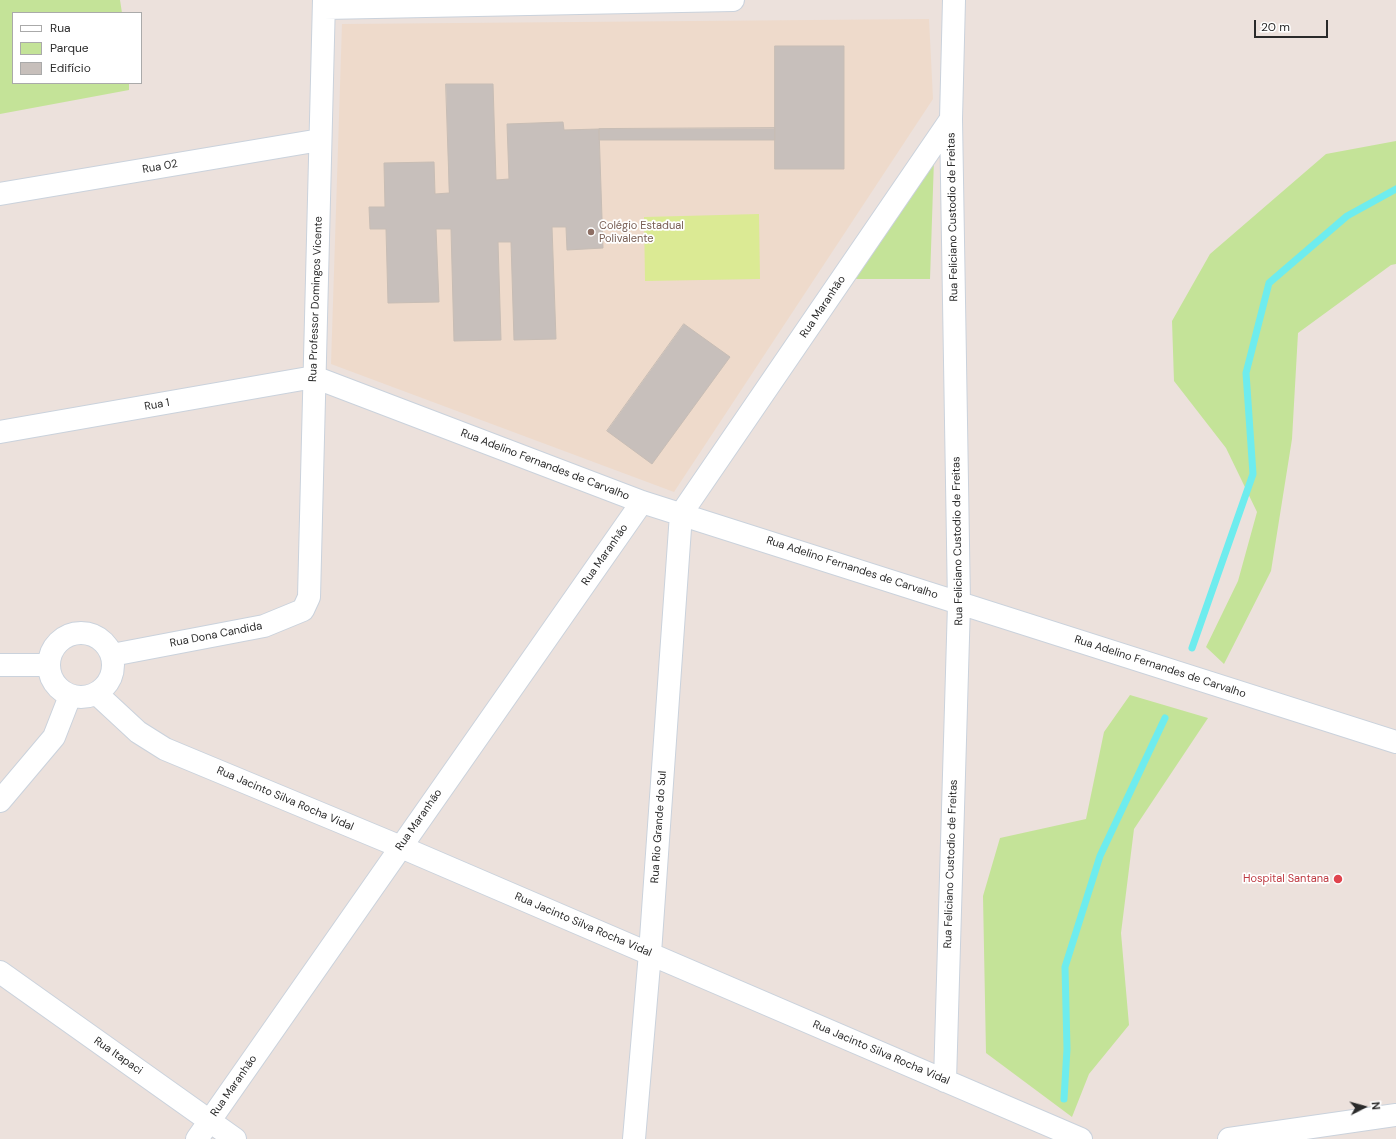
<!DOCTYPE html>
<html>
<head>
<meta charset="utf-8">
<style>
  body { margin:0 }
  #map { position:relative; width:1396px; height:1139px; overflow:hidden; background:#ece1dc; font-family:"DM Sans",sans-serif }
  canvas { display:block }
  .legend { position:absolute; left:12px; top:12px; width:130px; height:72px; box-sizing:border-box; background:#fff; border:1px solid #aaa; margin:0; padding:5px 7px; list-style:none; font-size:12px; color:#2a2a2a }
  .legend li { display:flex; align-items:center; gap:8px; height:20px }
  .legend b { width:20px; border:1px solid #aaa }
  .north { position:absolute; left:1344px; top:1087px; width:40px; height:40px; -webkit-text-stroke:3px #fff; paint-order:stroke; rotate:84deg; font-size:11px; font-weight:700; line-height:16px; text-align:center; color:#2a2a2a }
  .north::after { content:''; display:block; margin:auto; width:14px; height:18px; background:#2a2a2a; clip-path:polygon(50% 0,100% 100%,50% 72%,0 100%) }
  .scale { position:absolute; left:1254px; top:20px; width:74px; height:18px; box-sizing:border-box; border:2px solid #2a2a2a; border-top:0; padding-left:5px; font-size:12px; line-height:14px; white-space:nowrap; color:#2a2a2a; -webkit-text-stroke:3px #fff; paint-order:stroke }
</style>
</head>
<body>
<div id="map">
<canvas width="1396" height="1139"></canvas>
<ul class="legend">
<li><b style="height:5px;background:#fff"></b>Rua</li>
<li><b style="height:11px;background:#c4e398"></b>Parque</li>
<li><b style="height:11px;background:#c7bfbb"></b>Edifício</li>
</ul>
<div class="north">N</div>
<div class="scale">20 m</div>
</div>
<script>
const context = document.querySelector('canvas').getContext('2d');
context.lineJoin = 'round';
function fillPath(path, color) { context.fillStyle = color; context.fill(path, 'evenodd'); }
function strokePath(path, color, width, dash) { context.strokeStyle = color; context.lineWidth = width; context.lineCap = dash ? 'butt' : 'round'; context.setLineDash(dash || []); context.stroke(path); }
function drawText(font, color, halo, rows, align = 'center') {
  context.font = font + ' "DM Sans",sans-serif'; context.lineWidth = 3.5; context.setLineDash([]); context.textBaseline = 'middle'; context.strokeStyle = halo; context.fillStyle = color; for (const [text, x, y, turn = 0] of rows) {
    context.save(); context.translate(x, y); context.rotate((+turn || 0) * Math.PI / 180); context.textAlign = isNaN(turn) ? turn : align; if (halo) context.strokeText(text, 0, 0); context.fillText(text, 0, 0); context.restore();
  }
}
const education = new Path2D(`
  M 929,19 L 933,99 L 674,492 L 331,364 L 342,24 Z`);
const green = new Path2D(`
  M 0,0 L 120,0 L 122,13 L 13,13 L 13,83 L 129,83 L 129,90 L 0,114 Z
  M 1396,141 L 1396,264 L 1391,265 L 1298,333 L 1292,439 L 1271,571 L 1224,664 L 1206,647 L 1238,581 L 1257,512 L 1226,448 L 1174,381 L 1172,321 L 1210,254 L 1326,154 Z
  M 934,159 L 930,279 L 851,279 Z
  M 1130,695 L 1208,718 L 1134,829 L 1121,933 L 1129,1025 L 1089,1074 L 1072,1117 L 986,1053 L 983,896 L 1000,838 L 1086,819 L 1104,732 Z`);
const pitch = new Path2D(`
  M 759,214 L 760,279 L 645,281 L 644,217 Z`);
const stream = new Path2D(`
  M 1192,648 L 1253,474 L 1246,373 L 1269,283 L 1347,216 L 1396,189
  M 1064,1099 L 1067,1049 L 1065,967 L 1100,856 L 1165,718`);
const building = new Path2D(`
  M 775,46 L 844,46 L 844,169 L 775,169 Z
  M 446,84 L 493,84 L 496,180 L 509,179 L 507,124 L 563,122 L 564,130 L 599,129 L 603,248 L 567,250 L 566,227 L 552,227 L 556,339 L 514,340 L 511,242 L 498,242 L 501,340 L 454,341 L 451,229 L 436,229 L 439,302 L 388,303 L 386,229 L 370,229 L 369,207 L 385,207 L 384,163 L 434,162 L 435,194 L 449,193 Z
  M 775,128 L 775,140 L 599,140 L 599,129 Z
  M 684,324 L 730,357 L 652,464 L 607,431 Z`);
const minor = new Path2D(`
  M 324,8 L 733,0
  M 0,194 L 320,140
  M 314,377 L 642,502 L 1396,742
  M 0,432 L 314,377
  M 681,514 L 951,119
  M49 665a32 32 0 1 1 64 0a32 32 0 1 1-64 0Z
  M 112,655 L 264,626 L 303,610 L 309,597 L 324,0
  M 0,665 L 49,665
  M 97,694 L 138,732 L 165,749 L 401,847 L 1081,1139
  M 0,801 L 54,737 L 70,696
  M 0,972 L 235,1139
  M 945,1081 L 959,604 L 951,119 L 954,0
  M 197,1139 L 642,502
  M 634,1139 L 650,953 L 681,514
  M 1229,1139 L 1396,1115`);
const markers = [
  [591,232,4,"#8d6e63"],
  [1338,879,5,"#e0444e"]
];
const streetNames = [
  ["Rua 02",160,167,-10],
  ["Rua Feliciano Custodio de Freitas",953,217,-91],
  ["Rua Professor Domingos Vicente",316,299,-88],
  ["Rua Maranhão",823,307,-56],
  ["Rua 1",157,405,-10],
  ["Rua Adelino Fernandes de Carvalho",545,465,21],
  ["Rua Feliciano Custodio de Freitas",958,541,-91],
  ["Rua Maranhão",605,555,-55],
  ["Rua Adelino Fernandes de Carvalho",852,568,18],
  ["Rua Dona Candida",216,635,-11],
  ["Rua Adelino Fernandes de Carvalho",1160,667,18],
  ["Rua Jacinto Silva Rocha Vidal",285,799,23],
  ["Rua Maranhão",419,820,-55],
  ["Rua Rio Grande do Sul",659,827,-86],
  ["Rua Feliciano Custodio de Freitas",951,864,-88],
  ["Rua Jacinto Silva Rocha Vidal",583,925,23],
  ["Rua Jacinto Silva Rocha Vidal",881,1053,23],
  ["Rua Itapaci",118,1056,35],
  ["Rua Maranhão",234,1086,-55]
];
const educationNames = [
  ["Colégio Estadual",599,226],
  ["Polivalente",599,239]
];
const healthNames = [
  ["Hospital Santana",1329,879]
];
fillPath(education, '#eedacb');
fillPath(green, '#c4e398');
fillPath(pitch, '#dbea94');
strokePath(stream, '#6eecee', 7);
fillPath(building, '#c7bfbb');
strokePath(building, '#c7bdb5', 1);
strokePath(minor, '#cad2dc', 24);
strokePath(minor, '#fff', 22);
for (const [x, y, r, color] of markers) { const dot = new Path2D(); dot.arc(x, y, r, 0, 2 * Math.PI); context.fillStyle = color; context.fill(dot); strokePath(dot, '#fff', 1.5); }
drawText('11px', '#2a2a2a', '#fff', streetNames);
drawText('11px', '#785e54', '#fff', educationNames, 'left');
drawText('11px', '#be3a42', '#fff', healthNames, 'right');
</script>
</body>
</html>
